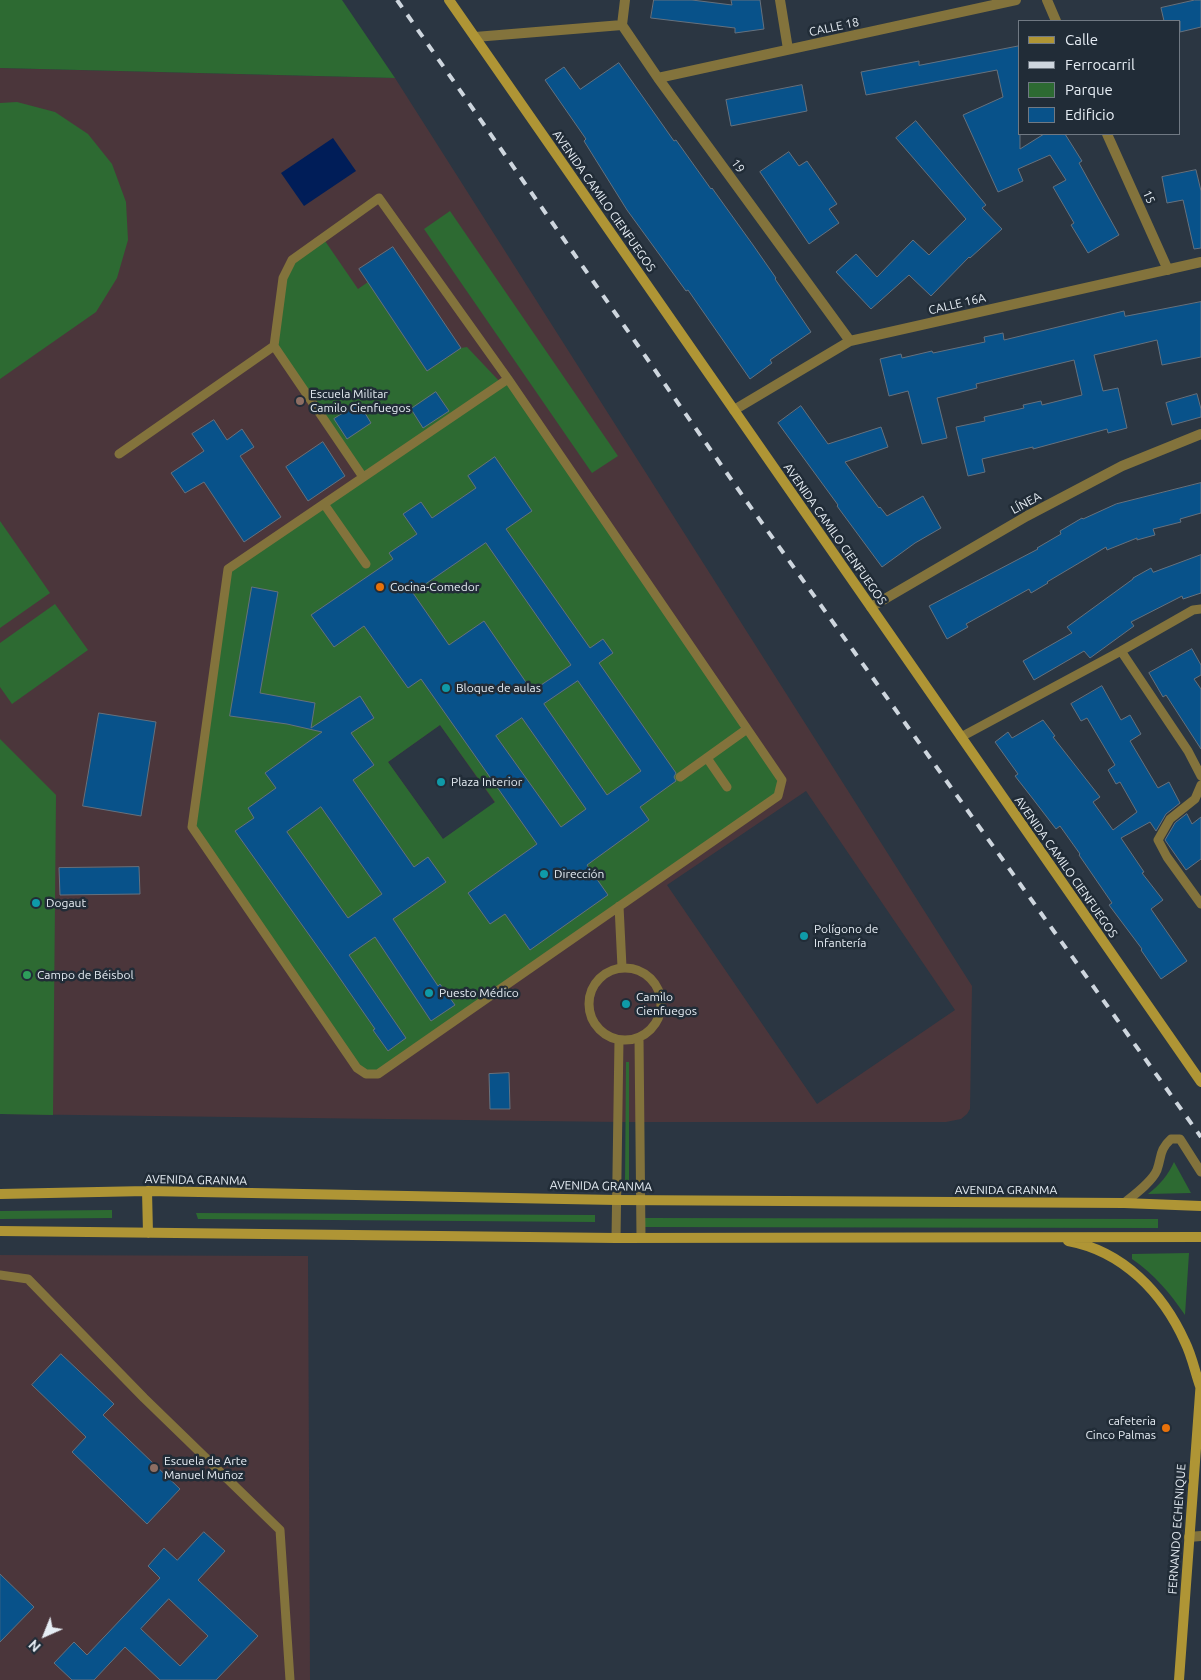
<!DOCTYPE html>
<html>
<head>
<meta charset="utf-8">
<style>
  body { margin:0 }
  #map { position:relative; width:1201px; height:1680px; overflow:hidden; background:#2b3642; font-family:Ubuntu,sans-serif }
  canvas { display:block }
  .legend { position:absolute; left:1018px; top:20px; width:162px; height:115px; box-sizing:border-box; background:#212c37; border:1px solid #707983; margin:0; padding:6px 9px; list-style:none; font-size:15px; color:#e6edf4 }
  .legend li { display:flex; align-items:center; gap:10px; height:25px }
  .legend b { width:25px; border:1px solid #707983 }
  .north { position:absolute; left:20px; top:1610px; width:50px; height:50px; -webkit-text-stroke:4px #212c37; paint-order:stroke; rotate:224deg; font-size:14px; font-weight:700; line-height:20px; text-align:center; color:#e6edf4 }
  .north::after { content:''; display:block; margin:auto; width:18px; height:22px; background:#e6edf4; clip-path:polygon(50% 0,100% 100%,50% 72%,0 100%) }
</style>
</head>
<body>
<div id="map">
<canvas width="1201" height="1680"></canvas>
<ul class="legend">
<li><b style="height:6px;background:#af9535"></b>Calle</li>
<li><b style="height:6px;background:#ced6de"></b>Ferrocarril</li>
<li><b style="height:14px;background:#2d6a32"></b>Parque</li>
<li><b style="height:14px;background:#08528a"></b>Edificio</li>
</ul>
<div class="north">N</div>
</div>
<script>
const context = document.querySelector('canvas').getContext('2d');
context.lineJoin = 'round';
function fillPath(path, color) { context.fillStyle = color; context.fill(path, 'evenodd'); }
function strokePath(path, color, width, dash) { context.strokeStyle = color; context.lineWidth = width; context.lineCap = dash ? 'butt' : 'round'; context.setLineDash(dash || []); context.stroke(path); }
function drawText(font, color, halo, rows, align = 'center') {
  context.font = font + ' Ubuntu,sans-serif'; context.lineWidth = 5; context.setLineDash([]); context.textBaseline = 'middle'; context.strokeStyle = halo; context.fillStyle = color; for (const [text, x, y, turn = 0] of rows) {
    context.save(); context.translate(x, y); context.rotate((+turn || 0) * Math.PI / 180); context.textAlign = isNaN(turn) ? turn : align; if (halo) context.strokeText(text, 0, 0); context.fillText(text, 0, 0); context.restore();
  }
}
const education = new Path2D(`
  M 0,68 L 395,78 L 972,986 L 970,1109 L 967,1114 L 961,1119 L 946,1122 L 618,1122 L 0,1114 ZM 440,725 L 495,803 L 443,839 L 388,762 ZM 806,791 L 955,1010 L 817,1104 L 667,885 Z
  M 0,1255 L 308,1256 L 310,1680 L 0,1680 Z`);
const green = new Path2D(`
  M 0,0 L 342,0 L 395,78 L 0,68 Z
  M 17,102 L 55,112 L 88,134 L 112,164 L 126,202 L 128,240 L 117,278 L 96,312 L 0,379 L 0,103 Z
  M 450,211 L 618,456 L 592,473 L 424,229 Z
  M 323,238 L 358,289 L 368,282 L 427,371 L 461,348 L 467,347 L 501,383 L 509,373 L 782,780 L 778,797 L 378,1074 L 366,1074 L 192,827 L 228,569 L 363,477 L 274,346 L 283,278 L 292,260 ZM 440,725 L 495,802 L 443,839 L 388,762 Z
  M 0,521 L 50,593 L 0,628 Z
  M 55,604 L 88,650 L 12,704 L 0,687 L 0,643 Z
  M 0,739 L 56,795 L 53,1115 L 0,1114 Z
  M 626,1062 L 629,1062 L 629,1185 L 625,1185 Z
  M 1174,1162 L 1191,1193 L 1148,1194 C 1160,1185 1168,1175 1174,1162 Z
  M 112,1210 L 112,1218 L 0,1219 L 0,1211 Z
  M 196,1213 L 595,1215 L 595,1222 L 198,1219 Z
  M 645,1218 L 1158,1219 L 1158,1228 L 645,1227 Z
  M 1189,1253 L 1185,1315 C 1170,1293 1154,1274 1132,1259 L 1132,1254 Z`);
const water = new Path2D(`
  M 333,138 L 356,171 L 304,206 L 281,173 Z`);
const building = new Path2D(`
  M 654,0 L 692,0 L 732,5 L 731,0 L 760,0 L 764,29 L 735,33 L 735,28 L 651,18 Z
  M 1195,0 L 1201,0 L 1201,27 L 1180,32 L 1180,21 L 1164,21 L 1161,8 Z
  M 1020,46 L 1020,149 L 1044,134 L 1065,134 L 1082,161 L 1079,163 L 1119,235 L 1088,253 L 1071,225 L 1074,223 L 1053,187 L 1066,180 L 1050,155 L 1018,169 L 1023,181 L 998,192 L 963,115 L 1003,97 L 997,70 L 866,95 L 861,72 L 919,61 L 919,65 Z
  M 619,63 L 674,141 L 676,140 L 711,189 L 712,188 L 753,245 L 776,278 L 775,279 L 811,332 L 770,360 L 772,363 L 750,379 L 688,290 L 686,291 L 627,210 L 584,141 L 586,139 L 545,80 L 564,67 L 580,89 Z
  M 802,85 L 807,111 L 731,126 L 726,100 Z
  M 916,121 L 986,205 L 982,208 L 1002,229 L 970,258 L 969,257 L 931,296 L 909,275 L 871,309 L 836,272 L 856,254 L 877,277 L 913,240 L 929,255 L 966,219 L 896,138 Z
  M 789,152 L 799,166 L 807,161 L 837,204 L 829,209 L 839,223 L 809,244 L 760,172 Z
  M 1196,170 L 1201,191 L 1201,248 L 1194,249 L 1183,200 L 1167,203 L 1162,177 Z
  M 393,247 L 461,348 L 427,371 L 359,269 Z
  M 1201,302 L 1201,357 L 1162,365 L 1157,340 L 1094,355 L 1103,391 L 1118,388 L 1127,428 L 1108,433 L 1107,429 L 1033,449 L 1033,447 L 982,459 L 985,472 L 968,476 L 956,427 L 985,421 L 984,417 L 1024,408 L 1023,405 L 1041,401 L 1042,405 L 1082,395 L 1074,360 L 976,384 L 977,388 L 937,398 L 947,438 L 922,444 L 908,391 L 889,396 L 880,359 L 901,354 L 902,358 L 932,351 L 933,353 L 985,342 L 984,337 L 1003,333 L 1004,340 L 1124,311 L 1125,316 Z
  M 436,392 L 449,411 L 423,428 L 411,409 Z
  M 1197,394 L 1201,409 L 1201,417 L 1172,425 L 1166,403 Z
  M 359,403 L 371,423 L 347,439 L 334,419 Z
  M 801,406 L 828,444 L 881,427 L 888,447 L 845,462 L 879,508 L 880,507 L 887,516 L 923,496 L 941,528 L 915,543 L 882,567 L 837,506 L 838,505 L 778,423 Z
  M 214,420 L 227,440 L 242,429 L 254,447 L 240,456 L 281,517 L 244,542 L 204,482 L 185,493 L 171,473 L 204,451 L 192,434 Z
  M 323,442 L 345,476 L 308,501 L 286,467 Z
  M 495,457 L 532,511 L 506,529 L 590,648 L 603,639 L 613,653 L 599,663 L 676,773 L 674,777 L 676,781 L 640,807 L 649,820 L 587,865 L 608,895 L 530,950 L 505,914 L 490,924 L 468,893 L 537,844 L 421,679 L 408,688 L 364,626 L 334,647 L 311,615 L 393,559 L 389,553 L 417,534 L 403,514 L 421,502 L 432,518 L 476,488 L 468,476 ZM 486,543 L 571,665 L 532,691 L 484,621 L 449,645 L 413,593 ZM 578,681 L 641,771 L 607,795 L 544,704 ZM 522,718 L 586,809 L 561,827 L 496,736 Z
  M 1201,483 L 1201,513 L 1180,519 L 1181,522 L 1153,529 L 1155,535 L 1137,540 L 1137,538 L 1107,550 L 1106,547 L 1047,582 L 1048,583 L 1031,593 L 1029,589 L 966,624 L 968,627 L 947,639 L 929,606 L 1038,549 L 1037,548 L 1061,534 L 1060,531 L 1082,518 L 1083,519 L 1116,504 Z
  M 1201,555 L 1201,593 L 1183,599 L 1182,596 L 1131,622 L 1134,626 L 1090,658 L 1084,651 L 1034,680 L 1023,661 L 1072,633 L 1067,627 L 1133,579 L 1133,578 L 1151,568 L 1153,572 Z
  M 252,587 L 278,592 L 260,693 L 315,703 L 311,728 L 360,696 L 374,718 L 351,733 L 374,765 L 353,780 L 414,867 L 428,857 L 446,882 L 393,919 L 438,986 L 440,984 L 455,1005 L 431,1021 L 375,937 L 349,955 L 406,1038 L 388,1051 L 373,1030 L 375,1029 L 332,967 L 235,831 L 254,818 L 248,808 L 276,788 L 265,773 L 322,732 L 287,724 L 230,716 ZM 321,807 L 382,894 L 348,918 L 287,832 Z
  M 1192,649 L 1201,665 L 1201,675 L 1194,679 L 1201,689 L 1201,749 L 1166,695 L 1163,697 L 1149,673 Z
  M 1102,686 L 1121,720 L 1130,715 L 1141,734 L 1130,741 L 1158,788 L 1169,782 L 1180,803 L 1166,814 L 1156,831 L 1150,822 L 1121,838 L 1144,872 L 1142,873 L 1163,900 L 1151,909 L 1187,961 L 1161,979 L 1141,950 L 1142,949 L 1109,905 L 1112,903 L 1079,855 L 1080,854 L 1060,826 L 1056,829 L 1033,799 L 1015,776 L 1018,774 L 995,742 L 1008,732 L 1012,738 L 1043,720 L 1055,736 L 1053,737 L 1100,797 L 1093,802 L 1113,830 L 1137,812 L 1120,782 L 1116,784 L 1108,770 L 1115,765 L 1087,718 L 1081,721 L 1071,704 Z
  M 99,713 L 156,722 L 141,816 L 83,806 Z
  M 1187,814 L 1192,824 L 1201,817 L 1201,859 L 1186,870 L 1165,840 L 1175,823 Z
  M 139,867 L 140,894 L 60,895 L 59,868 Z
  M 509,1073 L 510,1109 L 490,1109 L 489,1074 Z
  M 61,1354 L 114,1404 L 103,1415 L 180,1489 L 147,1524 L 72,1452 L 86,1437 L 32,1385 Z
  M 204,1532 L 225,1551 L 198,1580 L 258,1636 L 216,1680 L 160,1680 L 125,1647 L 94,1680 L 72,1680 L 54,1663 L 74,1642 L 87,1655 L 160,1578 L 148,1566 L 164,1548 L 177,1560 ZM 169,1599 L 208,1636 L 180,1666 L 141,1629 Z
  M 0,1574 L 34,1607 L 0,1642 Z`);
const lane = new Path2D(`
  M 508,379 L 782,780 L 778,796 L 378,1074 L 366,1074 L 357,1068 L 192,827 L 228,569 Z
  M 119,454 L 274,346
  M 363,477 L 274,346 L 283,278 L 292,260 L 379,198 L 508,379
  M 324,504 L 366,564
  M 1121,651 L 1188,751 L 1201,776
  M 961,737 L 1121,651 L 1193,610 L 1201,609
  M 707,758 L 727,787
  M 680,777 L 747,729
  M 1201,785 L 1195,799 L 1170,819 L 1158,840 L 1167,857 L 1201,904
  M 619,906 L 622,967
  M589 1004a36 36 0 1 1 72 0a36 36 0 1 1-72 0Z
  M 639,1038 L 641,1237
  M 1124,1203 C 1134,1195 1152,1182 1157,1170 C 1162,1156 1159,1150 1171,1139 L 1180,1139 L 1201,1172
  M 616,1238 L 619,1040
  M 0,1275 L 28,1279 L 144,1398 L 280,1530 L 290,1680`);
const street = new Path2D(`
  M 625,0 L 622,25 L 658,78 L 850,341
  M 780,0 L 788,49
  M 1047,0 L 1056,21
  M 475,37 L 622,25
  M 658,78 L 1016,0
  M 1107,134 L 1168,270
  M 734,410 L 850,341 L 1201,262
  M 871,607 L 1027,516 L 1122,466 L 1201,434
  M 1189,1537 L 1201,1536`);
const secondary = new Path2D(`
  M 449,0 L 1201,1082
  M 147,1191 L 148,1233
  M 0,1194 L 147,1191 L 616,1200 L 1124,1203 L 1201,1206
  M 0,1231 L 616,1238 L 1201,1237
  M 1068,1241 C 1123,1251 1163,1293 1185,1342 C 1192,1356 1195,1372 1200,1386
  M 1179,1680 L 1201,1380`);
const rail = new Path2D(`
  M 397,0 L 747,502 L 1201,1137`);
const markers = [
  [300,401,5,"#8d6e63"],
  [380,587,5,"#e8710a"],
  [446,688,5,"#0f9aa8"],
  [441,782,5,"#0f9aa8"],
  [544,874,5,"#0f9aa8"],
  [36,903,5,"#0f9aa8"],
  [804,936,5,"#0f9aa8"],
  [27,975,5,"#2e9e5b"],
  [429,993,5,"#0f9aa8"],
  [626,1004,5,"#0f9aa8"],
  [1166,1428,5,"#e8710a"],
  [154,1468,5,"#8d6e63"]
];
const streetNames = [
  ["CALLE 18",834,27,-12],
  ["19",738,166,54],
  ["15",1149,197,66],
  ["AVENIDA CAMILO CIENFUEGOS",604,201,55],
  ["CALLE 16A",957,304,-13],
  ["LÍNEA",1026,503,-29],
  ["AVENIDA CAMILO CIENFUEGOS",835,534,55],
  ["AVENIDA CAMILO CIENFUEGOS",1066,867,55],
  ["AVENIDA GRANMA",196,1180,1],
  ["AVENIDA GRANMA",601,1186,1],
  ["AVENIDA GRANMA",1006,1190],
  ["FERNANDO ECHENIQUE",1177,1529,-86]
];
const poiNames = [
  ["Escuela Militar",310,394],
  ["Camilo Cienfuegos",310,408],
  ["Cocina-Comedor",390,587],
  ["Bloque de aulas",456,688],
  ["Plaza Interior",451,782],
  ["Dirección",554,874],
  ["Dogaut",46,903],
  ["Polígono de",814,929],
  ["Infantería",814,943],
  ["Campo de Béisbol",37,975],
  ["Puesto Médico",439,993],
  ["Camilo",636,997],
  ["Cienfuegos",636,1011],
  ["cafeteria",1156,1421,"right"],
  ["Cinco Palmas",1156,1435,"right"],
  ["Escuela de Arte",164,1461],
  ["Manuel Muñoz",164,1475]
];
fillPath(education, '#4b363b');
fillPath(green, '#2d6a32');
fillPath(water, '#001d58');
fillPath(building, '#08528a');
strokePath(building, '#65717e', 1);
strokePath(lane, '#83733c', 9);
strokePath(street, '#83733c', 10);
strokePath(secondary, '#af9535', 10);
strokePath(rail, '#ced6de', 4, [9, 9]);
for (const [x, y, r, color] of markers) { const dot = new Path2D(); dot.arc(x, y, r, 0, 2 * Math.PI); context.fillStyle = color; context.fill(dot); strokePath(dot, '#212c37', 2); }
drawText('12px', '#e6edf4', '#212c37', streetNames);
drawText('12px', '#e6edf4', '#212c37', poiNames, 'left');
</script>
</body>
</html>
